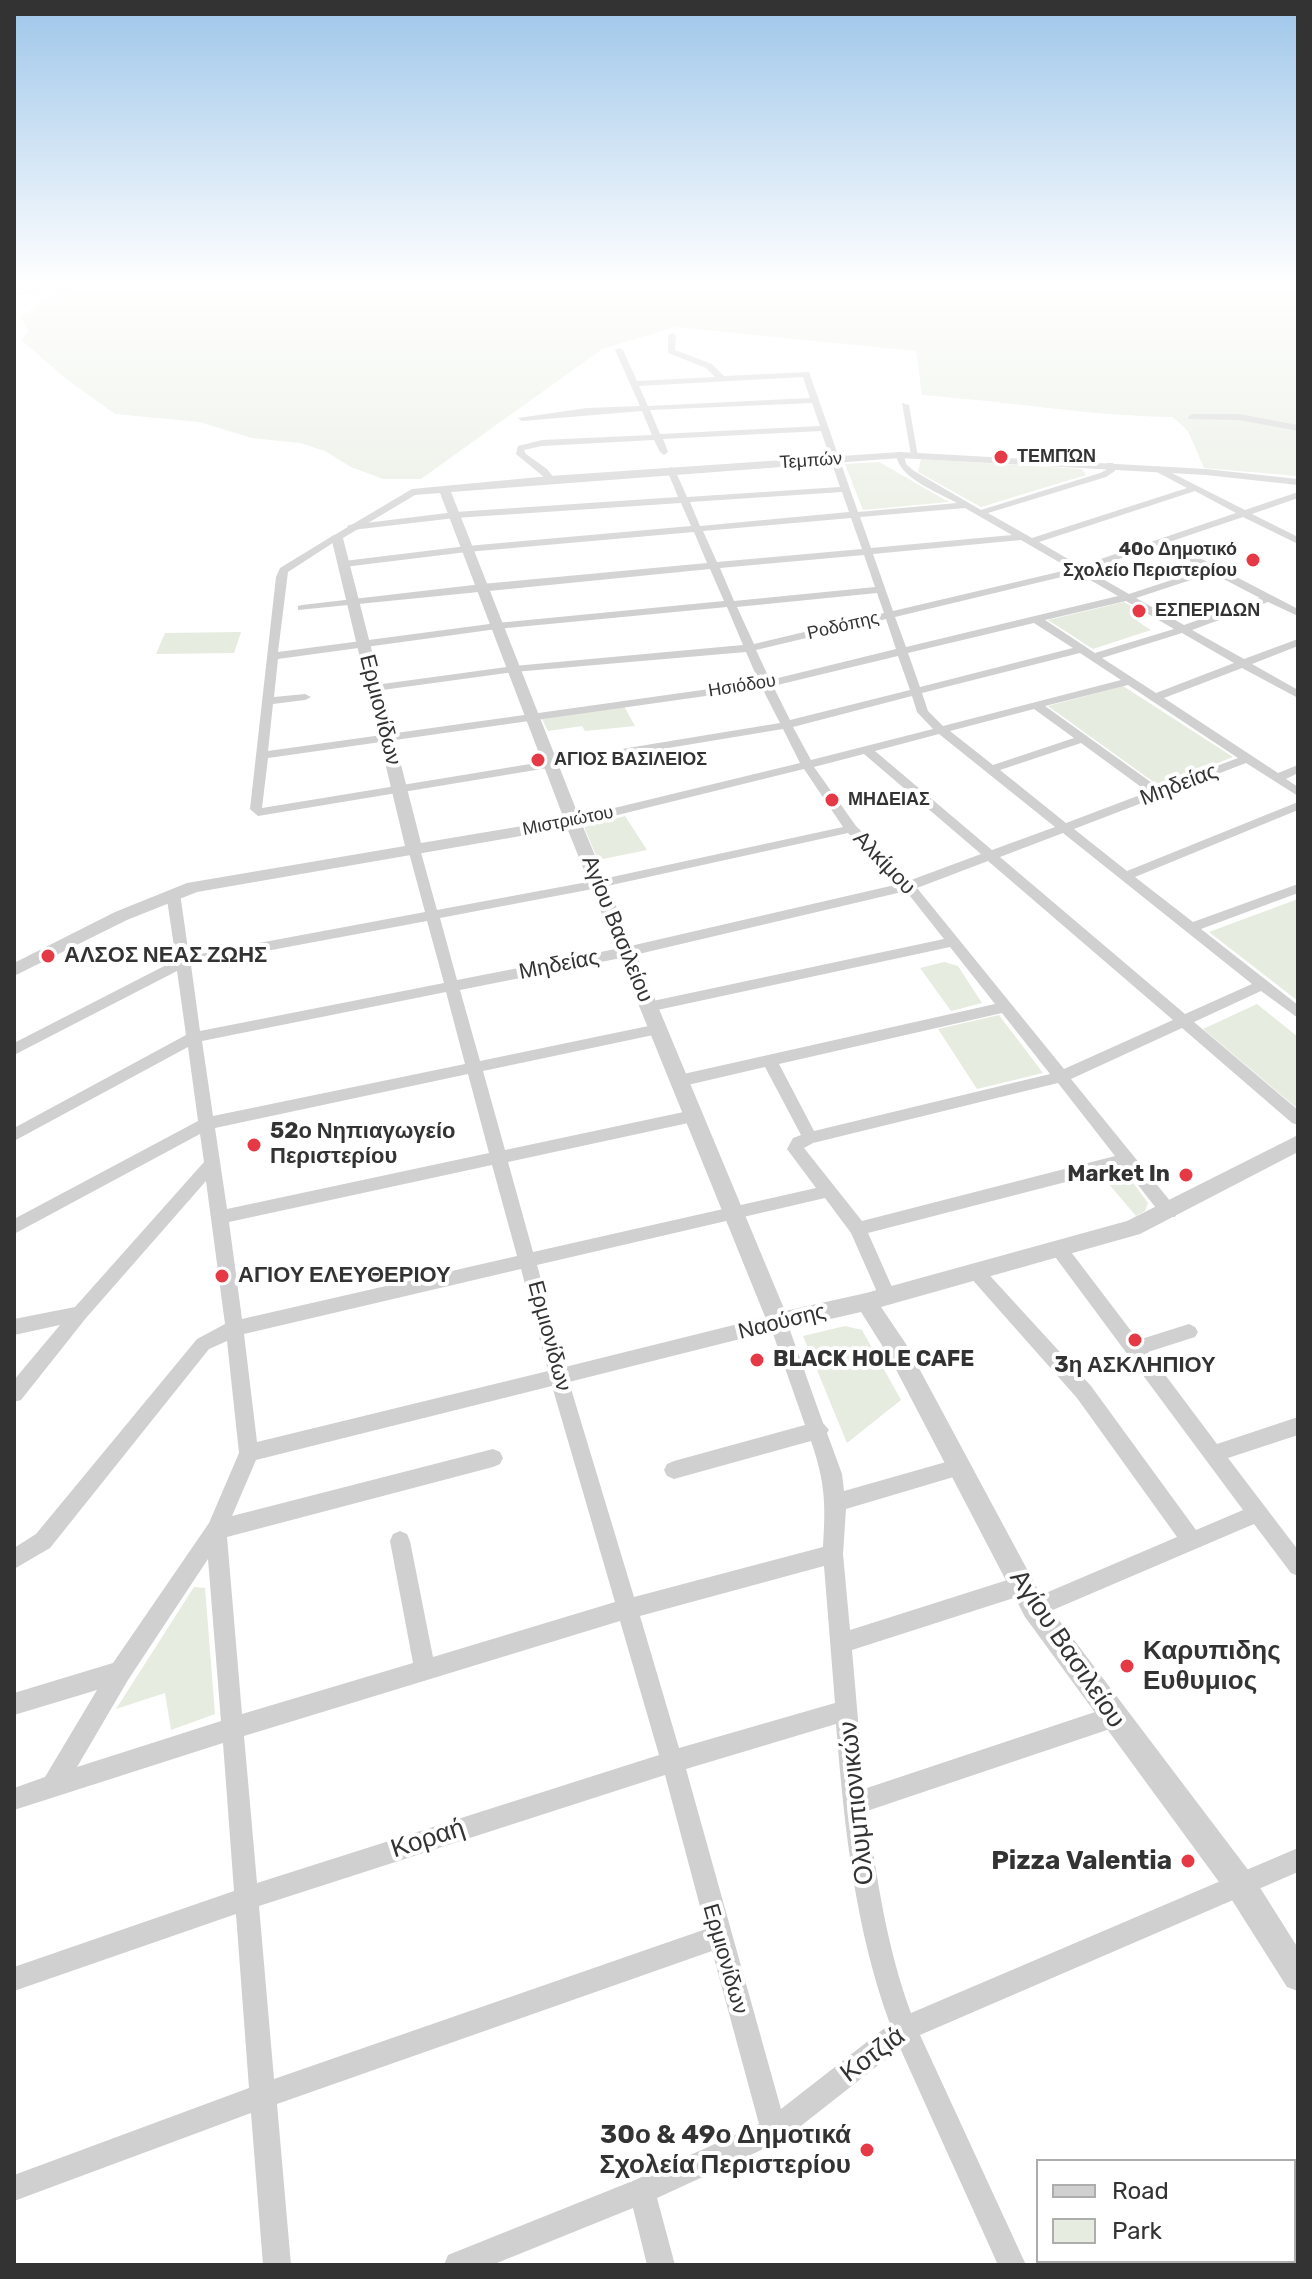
<!DOCTYPE html>
<html>
<head>
<meta charset="utf-8">
<style>
  body { margin:0 }
  #map { position:relative; width:1312px; height:2279px; overflow:hidden; background:#fff; font-family:Rubik,sans-serif }
  canvas { display:block }
  .frame { position:absolute; inset:0; border:16px solid #333; pointer-events:none }
  .legend { position:absolute; left:1036px; top:2159px; width:260px; height:104px; box-sizing:border-box; background:#fff; border:2px solid #adadad; margin:0; padding:10px 14px; list-style:none; font-size:24px; color:#333 }
  .legend li { display:flex; align-items:center; gap:16px; height:40px }
  .legend b { width:40px; border:2px solid #adadad }
</style>
</head>
<body>
<div id="map">
<canvas width="1312" height="2279"></canvas>
<div class="frame"></div>
<ul class="legend">
<li><b style="height:10px;background:#d0d0d0"></b>Road</li>
<li><b style="height:22px;background:#e6ecdf"></b>Park</li>
</ul>
</div>
<script>
const context = document.querySelector('canvas').getContext('2d');
context.lineJoin = 'round';
function fillPath(path, color) { context.fillStyle = color; context.fill(path, 'evenodd'); }
function strokePath(path, color, width, dash) { context.strokeStyle = color; context.lineWidth = width; context.lineCap = dash ? 'butt' : 'round'; context.setLineDash(dash || []); context.stroke(path); }
function drawText(font, color, halo, rows, align = 'center') {
  context.font = font + ' Rubik,sans-serif'; context.lineWidth = 8; context.setLineDash([]); context.textBaseline = 'middle'; context.strokeStyle = halo; context.fillStyle = color; for (const [text, x, y, turn = 0] of rows) {
    context.save(); context.translate(x, y); context.rotate((+turn || 0) * Math.PI / 180); context.textAlign = isNaN(turn) ? turn : align; if (halo) context.strokeText(text, 0, 0); context.fillText(text, 0, 0); context.restore();
  }
}
const green = new Path2D(`
  M 84,283 L 100,287 L 130,283 L 1298,283 L 1298,476 L 1204,468 L 1188,431 L 1173,417 C 1089,416 1006,401 922,395 L 916,351 L 675,327 L 602,349 L 421,479 L 383,479 L 351,467 L 325,451 L 300,443 L 252,438 L 199,422 L 115,414 L 65,378 L 21,340 L 29,331 L 20,317 L 70,285 Z
  M 921,459 L 1082,469 L 1086,475 L 981,507 L 918,472 Z
  M 879,462 L 949,502 L 863,510 L 845,464 Z
  M 1124,602 L 1149,616 L 1137,621 L 1151,630 L 1093,649 L 1048,620 Z
  M 241,632 L 234,653 L 156,654 L 165,633 Z
  M 1123,686 L 1233,757 L 1159,786 L 1048,706 Z
  M 624,706 L 635,726 L 585,731 L 582,726 L 548,731 L 542,719 Z
  M 625,816 L 647,850 L 598,860 L 584,827 Z
  M 1298,899 L 1298,1001 L 1209,932 Z
  M 944,962 L 958,966 L 982,1003 L 951,1011 L 920,968 Z
  M 1257,1004 L 1298,1037 L 1298,1109 L 1203,1029 Z
  M 999,1015 L 1043,1073 L 977,1089 L 938,1029 Z
  M 1123,1169 L 1148,1203 L 1145,1211 L 1136,1216 L 1102,1176 Z
  M 845,1326 L 862,1330 L 901,1400 L 847,1443 L 803,1336 Z
  M 194,1587 L 205,1588 L 215,1714 L 171,1730 L 165,1693 L 116,1709 Z`);
const stream = new Path2D(`
  M 56,290 L 93,283
  M 14,294 L 40,290`);
const minor = new Path2D(`
  M 672,333 L 676,335 L 675,350 L 712,364 L 724,376 L 809,372 L 858,512 L 957,503 C 936,491 900,479 896,455 L 900,452 L 904,455 L 906,464 L 914,471 L 981,510 L 1100,473 L 1106,470 L 1107,463 L 1113,463 L 1115,471 L 1106,477 L 988,513 L 1032,538 L 1187,488 L 1155,471 L 1154,469 L 1158,466 L 1245,510 L 1298,492 L 1298,498 L 1252,514 L 1298,537 L 1298,544 L 1243,517 L 1169,542 L 1298,609 L 1298,616 L 1268,602 L 1192,630 L 1244,659 L 1298,639 L 1298,646 L 1252,664 L 1298,690 L 1298,698 L 1242,668 L 1164,698 L 1278,773 L 1298,765 L 1298,773 L 1286,779 L 1298,787 L 1298,796 L 1246,763 L 1074,829 L 1127,871 L 1298,802 L 1298,810 L 1135,877 L 1193,922 L 1298,884 L 1298,893 L 1201,929 L 1298,1005 L 1298,1018 L 1261,991 L 1194,1022 L 1298,1110 L 1298,1125 L 1292,1123 L 1182,1028 L 1071,1079 L 1175,1207 L 1177,1212 L 1175,1217 L 1163,1217 L 1124,1167 L 868,1233 L 896,1296 L 893,1301 L 887,1303 L 881,1301 L 851,1233 L 825,1198 L 537,1265 L 565,1367 L 778,1314 L 784,1317 L 787,1322 L 823,1423 L 829,1430 L 827,1433 L 842,1474 L 844,1491 L 960,1458 L 967,1461 L 970,1467 L 967,1473 L 846,1509 L 843,1554 L 850,1630 L 1020,1576 L 1027,1579 L 1030,1586 L 1027,1593 L 1020,1596 L 852,1650 L 864,1789 L 1113,1706 L 1121,1709 L 1124,1717 L 1121,1725 L 1113,1728 L 867,1811 C 877,1880 887,1948 911,2013 L 1298,1848 L 1298,1872 L 920,2035 L 1026,2265 L 998,2265 L 900,2048 L 783,2140 L 657,2198 L 675,2265 L 647,2265 L 633,2208 L 492,2265 L 444,2265 L 448,2255 L 635,2180 L 759,2124 L 712,1951 L 277,2104 L 291,2265 L 263,2265 L 251,2113 L 14,2201 L 14,2175 L 249,2088 L 236,1914 L 14,1991 L 14,1967 L 234,1891 L 223,1743 L 14,1810 L 14,1788 L 45,1777 L 97,1690 L 14,1715 L 14,1693 L 113,1663 L 209,1523 L 239,1453 L 227,1341 L 209,1349 L 50,1548 L 14,1569 L 14,1548 L 36,1534 L 197,1339 L 225,1324 L 206,1181 L 86,1318 L 21,1400 L 14,1402 L 14,1380 L 60,1325 L 14,1335 L 14,1319 L 75,1307 L 204,1162 L 200,1134 L 14,1234 L 14,1219 L 198,1121 L 188,1047 L 14,1141 L 14,1128 L 186,1035 L 177,971 L 14,1055 L 14,1043 L 176,960 L 166,893 L 173,889 L 180,893 L 189,956 L 425,912 L 408,849 L 414,845 L 420,849 L 437,910 L 598,880 L 843,827 L 804,769 L 573,826 L 567,822 L 569,819 L 800,763 L 783,729 L 258,816 L 250,809 L 276,577 L 280,568 L 334,535 L 342,537 L 288,572 L 278,652 L 497,623 L 724,601 L 710,569 L 298,610 L 298,606 L 302,605 L 482,584 L 707,563 L 694,532 L 467,552 L 344,567 L 339,564 L 344,561 L 467,546 L 691,526 L 681,503 L 455,518 L 352,530 L 347,527 L 349,525 L 455,512 L 678,497 L 667,470 L 671,467 L 675,470 L 687,497 L 840,487 L 821,431 L 663,439 L 668,452 L 664,455 L 660,452 L 654,440 L 542,446 L 524,450 L 526,454 L 547,469 L 555,479 L 550,482 L 516,454 L 518,446 L 542,440 L 652,435 L 642,411 L 522,421 L 518,418 L 587,408 L 640,406 L 615,350 L 619,348 L 623,350 L 637,381 L 715,377 L 706,368 L 668,353 L 668,335 ZM 803,377 L 810,398 L 648,406 L 639,386 ZM 812,403 L 820,426 L 660,434 L 650,410 ZM 1195,491 L 1236,513 L 1080,566 L 1039,542 ZM 842,492 L 849,512 L 700,526 L 690,502 ZM 965,508 L 1012,535 L 871,548 L 860,517 ZM 851,518 L 862,549 L 717,562 L 703,531 ZM 1021,540 L 1071,569 L 893,611 L 873,554 ZM 1160,545 L 1205,569 L 1129,594 L 1087,570 ZM 864,555 L 875,587 L 734,601 L 720,568 ZM 1078,573 L 1118,596 L 906,647 L 895,617 ZM 1212,573 L 1260,598 L 1184,625 L 1136,598 ZM 877,593 L 884,613 L 754,644 L 737,607 ZM 1126,601 L 1174,629 L 1095,653 L 1045,620 ZM 727,607 L 743,645 L 514,666 L 375,685 L 369,688 L 375,691 L 514,672 L 746,652 L 759,682 L 268,751 L 273,704 L 305,700 L 311,697 L 305,694 L 274,697 L 278,659 L 497,629 ZM 886,619 L 896,649 L 770,680 L 756,650 ZM 1034,623 L 1073,648 L 920,687 L 908,653 ZM 1182,633 L 1234,663 L 1156,693 L 1102,658 ZM 1080,653 L 1121,680 L 943,726 L 928,711 L 922,693 ZM 898,656 L 910,690 L 790,720 L 773,686 ZM 1128,685 L 1238,758 L 1159,788 L 1045,706 ZM 762,688 L 780,723 L 262,808 L 268,758 ZM 912,696 L 917,712 L 933,729 L 811,760 L 793,727 ZM 1034,709 L 1074,738 L 993,765 L 950,731 ZM 939,734 L 1055,827 L 992,850 L 875,751 ZM 1081,743 L 1148,792 L 1066,823 L 1000,770 ZM 864,754 L 981,854 L 911,880 L 856,826 L 814,767 ZM 848,833 L 899,884 L 626,947 L 457,980 L 440,918 L 598,888 ZM 1063,833 L 1252,984 L 1185,1014 L 1000,857 ZM 988,861 L 1173,1020 L 1064,1069 L 917,888 ZM 906,891 L 944,939 L 648,1002 L 641,1007 L 648,1012 L 950,947 L 995,1004 L 679,1075 L 671,1081 L 679,1087 L 765,1067 L 801,1135 L 793,1138 L 787,1149 L 816,1188 L 533,1252 L 508,1162 L 693,1122 L 701,1116 L 693,1110 L 505,1150 L 483,1071 L 658,1034 L 665,1029 L 658,1024 L 480,1061 L 460,990 L 626,957 ZM 427,921 L 444,983 L 200,1031 L 191,965 ZM 446,992 L 465,1064 L 213,1116 L 202,1041 ZM 1002,1013 L 1050,1074 L 814,1131 L 779,1064 ZM 468,1074 L 489,1153 L 227,1209 L 215,1128 ZM 1058,1083 L 1115,1156 L 862,1221 L 804,1148 L 813,1143 ZM 492,1165 L 517,1256 L 242,1319 L 229,1222 ZM 521,1269 L 548,1371 L 257,1442 L 244,1334 ZM 772,1331 L 805,1425 L 674,1461 L 667,1464 L 664,1470 L 667,1476 L 674,1479 L 811,1441 C 825,1482 826,1503 823,1547 L 634,1597 L 569,1382 ZM 552,1386 L 615,1602 L 433,1657 L 410,1541 L 407,1534 L 400,1531 L 393,1534 L 390,1541 L 413,1663 L 242,1714 L 227,1537 L 493,1467 L 500,1464 L 503,1458 L 500,1452 L 493,1449 L 232,1516 L 256,1460 ZM 208,1559 L 221,1721 L 77,1767 L 128,1680 ZM 824,1566 L 835,1703 L 679,1748 L 640,1616 ZM 620,1621 L 659,1755 L 257,1883 L 244,1736 ZM 836,1724 C 844,1826 855,1928 890,2024 L 781,2109 L 686,1769 ZM 665,1775 L 706,1929 L 274,2079 L 259,1906 Z
  M 902,403 L 909,405 L 918,457 L 911,455 Z
  M 1192,414 L 1239,414 L 1298,425 L 1298,431 L 1239,420 L 1189,419 L 1188,417 Z
  M 1059,1242 L 1065,1244 L 1138,1340 L 1189,1324 L 1195,1327 L 1198,1332 L 1195,1337 L 1148,1352 L 1217,1444 L 1298,1417 L 1298,1435 L 1228,1458 L 1298,1550 L 1298,1576 L 1291,1573 L 1254,1524 L 1034,1618 L 1027,1615 L 1024,1608 L 1027,1601 L 1177,1537 L 1077,1398 L 970,1277 L 967,1272 L 970,1267 L 976,1265 L 982,1267 L 1091,1386 L 1196,1530 L 1243,1510 L 1053,1254 L 1050,1249 L 1053,1244 Z
  M 1298,2213 L 1298,2241 L 1294,2243 L 1294,2215 Z
  M 1214,2261 L 1248,2261 L 1246,2265 L 1212,2265 Z`);
const tertiary = new Path2D(`
  M 900,452 L 1206,469 L 1298,479 L 1298,485 L 1206,475 L 900,458 L 451,492 L 581,822 L 785,1311 L 866,1293 L 1127,1221 L 1298,1135 L 1298,1152 L 1140,1234 L 881,1307 L 906,1344 L 1043,1599 L 1252,1875 L 1298,1948 L 1298,1991 L 1287,1987 L 1230,1897 L 1025,1617 L 890,1358 L 861,1312 L 778,1331 L 770,1329 L 567,828 L 197,892 L 127,920 L 14,976 L 14,963 L 115,912 L 187,883 L 405,846 L 331,537 L 412,489 L 550,476 ZM 440,493 L 564,819 L 421,843 L 343,538 L 415,495 Z`);
const markers = [
  [1001,457,8,"#e63946"],
  [1253,560,8,"#e63946"],
  [1139,611,8,"#e63946"],
  [538,760,8,"#e63946"],
  [832,800,8,"#e63946"],
  [48,956,8,"#e63946"],
  [254,1145,8,"#e63946"],
  [1186,1175,8,"#e63946"],
  [222,1276,8,"#e63946"],
  [1135,1340,8,"#e63946"],
  [757,1360,8,"#e63946"],
  [1127,1666,8,"#e63946"],
  [1188,1861,8,"#e63946"],
  [867,2150,8,"#e63946"]
];
const farPoinames = [
  ["ΤΕΜΠΏΝ",1017,457],
  ["40ο Δημοτικό",1237,550,"right"],
  ["Σχολείο Περιστερίου",1237,571,"right"],
  ["ΕΣΠΕΡΙΔΩΝ",1155,611],
  ["ΑΓΙΟΣ ΒΑΣΙΛΕΙΟΣ",554,760],
  ["ΜΗΔΕΙΑΣ",848,800]
];
const farStreetnames = [
  ["Τεμπών",811,461,-4],
  ["Ροδόπης",843,626,-13],
  ["Ησιόδου",742,686,-9],
  ["Μιστριώτου",568,821,-11]
];
const streetNames = [
  ["Ερμιονίδων",380,710,76],
  ["Μηδείας",1179,785,-21],
  ["Αλκίμου",884,863,46],
  ["Αγίου Βασιλείου",617,929,68],
  ["Μηδείας",559,965,-11],
  ["Ναούσης",782,1322,-14],
  ["Ερμιονίδων",549,1336,75],
  ["Ερμιονίδων",725,1959,74]
];
const poiNames = [
  ["ΑΛΣΟΣ ΝΕΑΣ ΖΩΗΣ",64,956],
  ["52ο Νηπιαγωγείο",270,1132],
  ["Περιστερίου",270,1157],
  ["Market In",1170,1175,"right"],
  ["ΑΓΙΟΥ ΕΛΕΥΘΕΡΙΟΥ",238,1276],
  ["BLACK HOLE CAFE",773,1360],
  ["3η ΑΣΚΛΗΠΙΟΥ",1135,1366,"center"]
];
const nearStreetnames = [
  ["Αγίου Βασιλείου",1067,1649,56],
  ["Ολυμπιονικών",857,1803,-96],
  ["Κοραή",428,1839,-18],
  ["Κοτζιά",873,2055,-37]
];
const nearPoinames = [
  ["Καρυπιδης",1143,1651,"left"],
  ["Ευθυμιος",1143,1681,"left"],
  ["Pizza Valentia",1172,1861],
  ["30ο & 49ο Δημοτικά",851,2135],
  ["Σχολεία Περιστερίου",851,2165]
];
fillPath(green, '#e6ecdf');
strokePath(stream, '#cfe2ee', 3);
fillPath(minor, '#d0d0d0');
fillPath(tertiary, '#d0d0d0');
const sky = context.createLinearGradient(0, 0, 0, 602);
sky.addColorStop(0, '#9ec6ea');
sky.addColorStop(0.47, '#fff');
sky.addColorStop(1, '#ffffff00');
context.fillStyle = sky;
context.fillRect(0, 0, 1312, 602);
for (const [x, y, r, color] of markers) { const dot = new Path2D(); dot.arc(x, y, r, 0, 2 * Math.PI); context.fillStyle = color; context.fill(dot); strokePath(dot, '#fff', 3); }
drawText('bold 18px', '#333', '#fff', farPoinames, 'left');
drawText('18px', '#333', '#fff', farStreetnames);
drawText('22px', '#333', '#fff', streetNames);
drawText('bold 22px', '#333', '#fff', poiNames, 'left');
drawText('26px', '#333', '#fff', nearStreetnames);
drawText('bold 26px', '#333', '#fff', nearPoinames, 'right');
</script>
</body>
</html>
